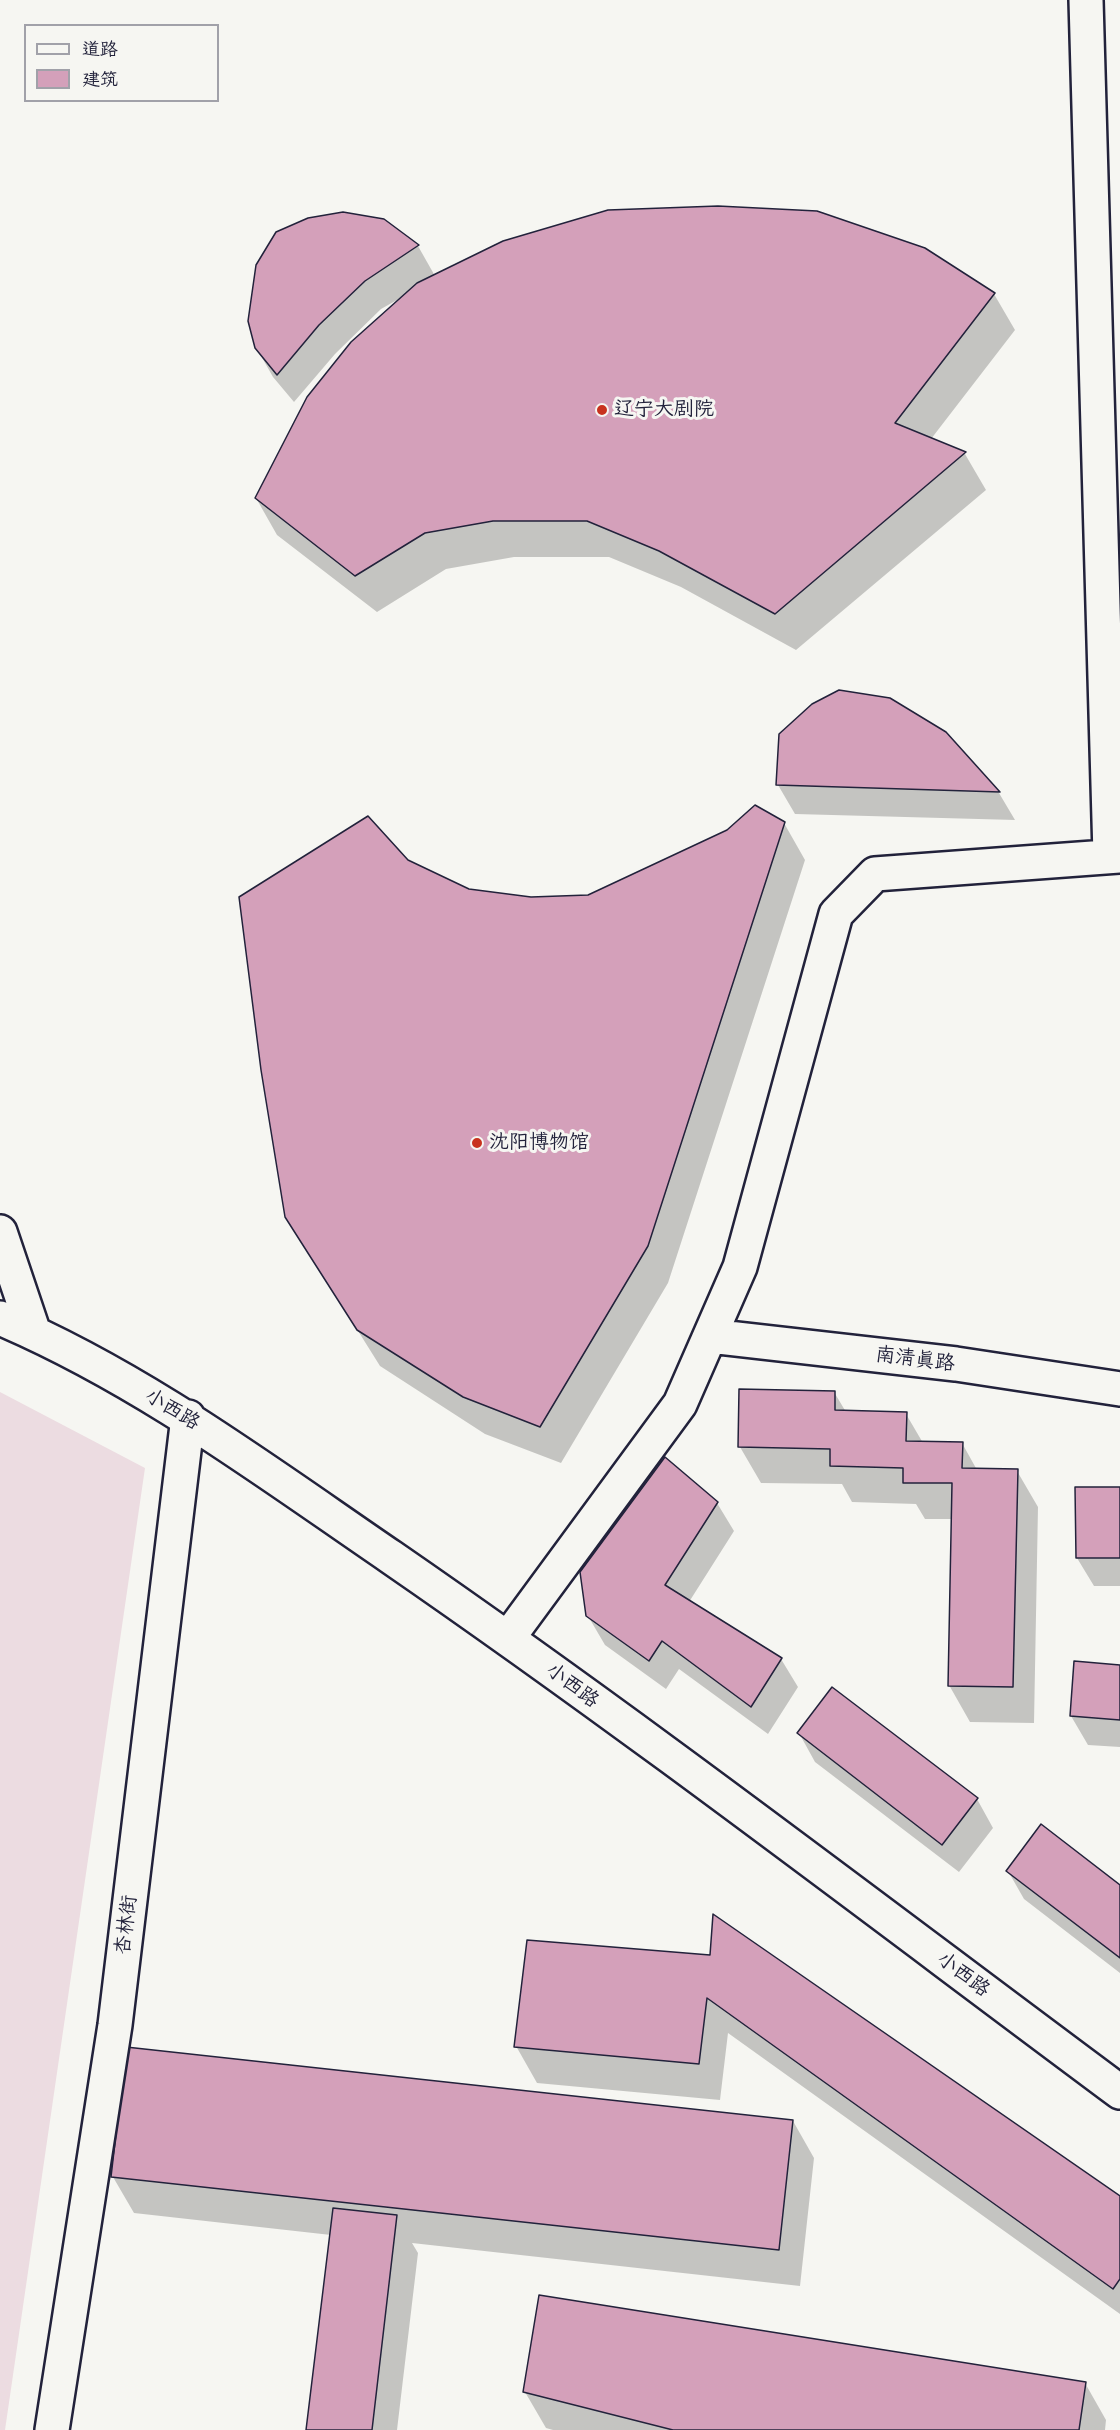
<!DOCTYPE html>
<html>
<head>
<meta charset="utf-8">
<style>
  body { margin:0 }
  #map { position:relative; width:1120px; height:2430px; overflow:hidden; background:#f6f6f2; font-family:Sriracha,"LXGW WenKai TC",sans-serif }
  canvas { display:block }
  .legend { position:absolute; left:24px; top:24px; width:195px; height:78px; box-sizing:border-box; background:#f6f6f2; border:2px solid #a1a1a9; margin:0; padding:8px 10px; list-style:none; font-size:18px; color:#22223b }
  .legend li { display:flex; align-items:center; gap:12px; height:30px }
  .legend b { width:30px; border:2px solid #a1a1a9 }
</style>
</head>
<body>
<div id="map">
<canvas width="1120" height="2430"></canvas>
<ul class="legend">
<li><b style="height:8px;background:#f6f6f2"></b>道路</li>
<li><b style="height:16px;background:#d4a0ba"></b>建筑</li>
</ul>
</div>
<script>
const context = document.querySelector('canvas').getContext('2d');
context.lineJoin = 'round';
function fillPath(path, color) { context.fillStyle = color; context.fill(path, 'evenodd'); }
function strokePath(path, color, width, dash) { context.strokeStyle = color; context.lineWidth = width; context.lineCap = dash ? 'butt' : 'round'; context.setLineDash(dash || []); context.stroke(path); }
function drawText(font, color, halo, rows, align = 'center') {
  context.font = font + ' Sriracha,"LXGW WenKai TC",sans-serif'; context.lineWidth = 6; context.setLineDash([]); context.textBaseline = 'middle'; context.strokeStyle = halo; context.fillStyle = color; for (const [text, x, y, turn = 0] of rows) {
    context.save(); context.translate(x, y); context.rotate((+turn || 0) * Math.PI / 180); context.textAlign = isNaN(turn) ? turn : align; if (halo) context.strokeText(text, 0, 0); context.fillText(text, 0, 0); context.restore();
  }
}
const built = new Path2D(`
  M 0,1392 L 145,1468 L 5,2430 L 0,2430 Z`);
const shadow = new Path2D(`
  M 418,246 L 435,276 L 994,294 L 1015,330 L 931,439 L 965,454 L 986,490 L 796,650 L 681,587 L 609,557 L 514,557 L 446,569 L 377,612 L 277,535 L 256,498 L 406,295 L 381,309 L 335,354 L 294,402 L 273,377 L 256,347 Z
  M 945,733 L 999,793 L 1015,820 L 795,814 L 778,785 Z
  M 784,823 L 805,860 L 668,1283 L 561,1463 L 485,1434 L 380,1366 L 286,1216 L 407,861 L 468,890 L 531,899 L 588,896 Z
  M 834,1392 L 846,1412 L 906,1414 L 923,1443 L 962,1443 L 977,1470 L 1017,1471 L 1038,1507 L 1034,1723 L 970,1722 L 949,1685 L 953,1519 L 925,1519 L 916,1504 L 852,1502 L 842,1484 L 761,1483 L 740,1447 Z
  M 1120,1488 L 1120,1586 L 1094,1586 L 1077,1558 Z
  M 717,1503 L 734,1531 L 689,1602 L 781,1659 L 798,1687 L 768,1734 L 679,1669 L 666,1689 L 605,1645 L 588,1616 Z
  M 1120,1666 L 1120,1747 L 1088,1745 L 1071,1716 Z
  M 799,1733 L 977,1799 L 993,1828 L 959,1872 L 815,1762 Z
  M 1008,1871 L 1120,1886 L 1120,1973 L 1024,1899 Z
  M 712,1956 L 1120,2198 L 1120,2314 L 728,2033 L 720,2100 L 537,2083 L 516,2046 Z
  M 793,2121 L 814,2158 L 800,2286 L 412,2243 L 418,2253 L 397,2430 L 308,2430 L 331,2235 L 134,2213 L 113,2177 Z
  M 1085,2383 L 1106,2420 L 1105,2430 L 553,2430 L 546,2428 L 525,2392 Z`);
const building = new Path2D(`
  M 718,206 L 817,211 L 925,248 L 995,293 L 895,423 L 966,452 L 775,614 L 659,551 L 587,521 L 493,521 L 425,533 L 355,576 L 255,498 L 307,397 L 351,342 L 417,283 L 503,241 L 608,210 Z
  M 343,212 L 384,219 L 419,245 L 365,281 L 319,325 L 277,375 L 255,348 L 248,321 L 256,265 L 276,232 L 308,218 Z
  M 839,690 L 890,698 L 946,732 L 1000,792 L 776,785 L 779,734 L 812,704 Z
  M 755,805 L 785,822 L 648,1246 L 540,1427 L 463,1397 L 357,1330 L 285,1217 L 261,1070 L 239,897 L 368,816 L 408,860 L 469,889 L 531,897 L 588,895 L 727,830 Z
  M 739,1389 L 835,1391 L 835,1410 L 907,1412 L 906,1441 L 963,1442 L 962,1468 L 1018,1469 L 1013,1687 L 948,1686 L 952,1483 L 903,1483 L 903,1468 L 830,1466 L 830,1449 L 738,1447 Z
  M 665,1457 L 718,1502 L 665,1585 L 782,1658 L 751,1707 L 662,1641 L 649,1661 L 586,1616 L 580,1572 Z
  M 1075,1487 L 1120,1487 L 1120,1558 L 1076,1558 Z
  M 1074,1661 L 1120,1665 L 1120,1720 L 1070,1716 Z
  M 832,1687 L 978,1798 L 942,1845 L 797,1733 Z
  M 1041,1824 L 1120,1885 L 1120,1958 L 1006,1871 Z
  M 713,1914 L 1120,2196 L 1120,2279 L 1113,2289 L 707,1998 L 699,2064 L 514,2047 L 527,1940 L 710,1955 Z
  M 126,2047 L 793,2120 L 779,2250 L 111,2177 Z
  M 333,2208 L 397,2215 L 372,2430 L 306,2430 Z
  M 539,2295 L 1086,2382 L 1079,2430 L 673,2430 L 523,2392 Z`);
const street = new Path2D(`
  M 1086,0 L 1110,855
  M 0,1232 L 34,1333
  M 0,1318 C 141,1378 265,1471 391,1557 C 639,1728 878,1912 1120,2092
  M 710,1336 L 956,1364 L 1120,1389
  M 508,1638 L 680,1404 L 740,1267 L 836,914 L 875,874 L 1120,856
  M 52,2430 L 115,2025 L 188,1417`);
const markers = [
  [602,410,6,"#c8321e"],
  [477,1143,6,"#c8321e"]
];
const poiNames = [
  ["辽宁大剧院",614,410],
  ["沈阳博物馆",489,1143]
];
const streetNames = [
  ["南清真路",915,1360,7],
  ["小西路",172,1410,31],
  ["小西路",572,1686,37],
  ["杏林街",127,1925,-83],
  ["小西路",963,1975,37]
];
fillPath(built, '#ecdce1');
fillPath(shadow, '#0003');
fillPath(building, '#d4a0ba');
strokePath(building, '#22223b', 1.5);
strokePath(street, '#22223b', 38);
strokePath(street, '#f6f6f2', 33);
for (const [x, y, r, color] of markers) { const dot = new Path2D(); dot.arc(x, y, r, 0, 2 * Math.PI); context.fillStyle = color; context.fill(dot); strokePath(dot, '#f6f6f2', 2); }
drawText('20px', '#22223b', '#f6f6f2', poiNames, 'left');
drawText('20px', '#22223b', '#f6f6f2', streetNames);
</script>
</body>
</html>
